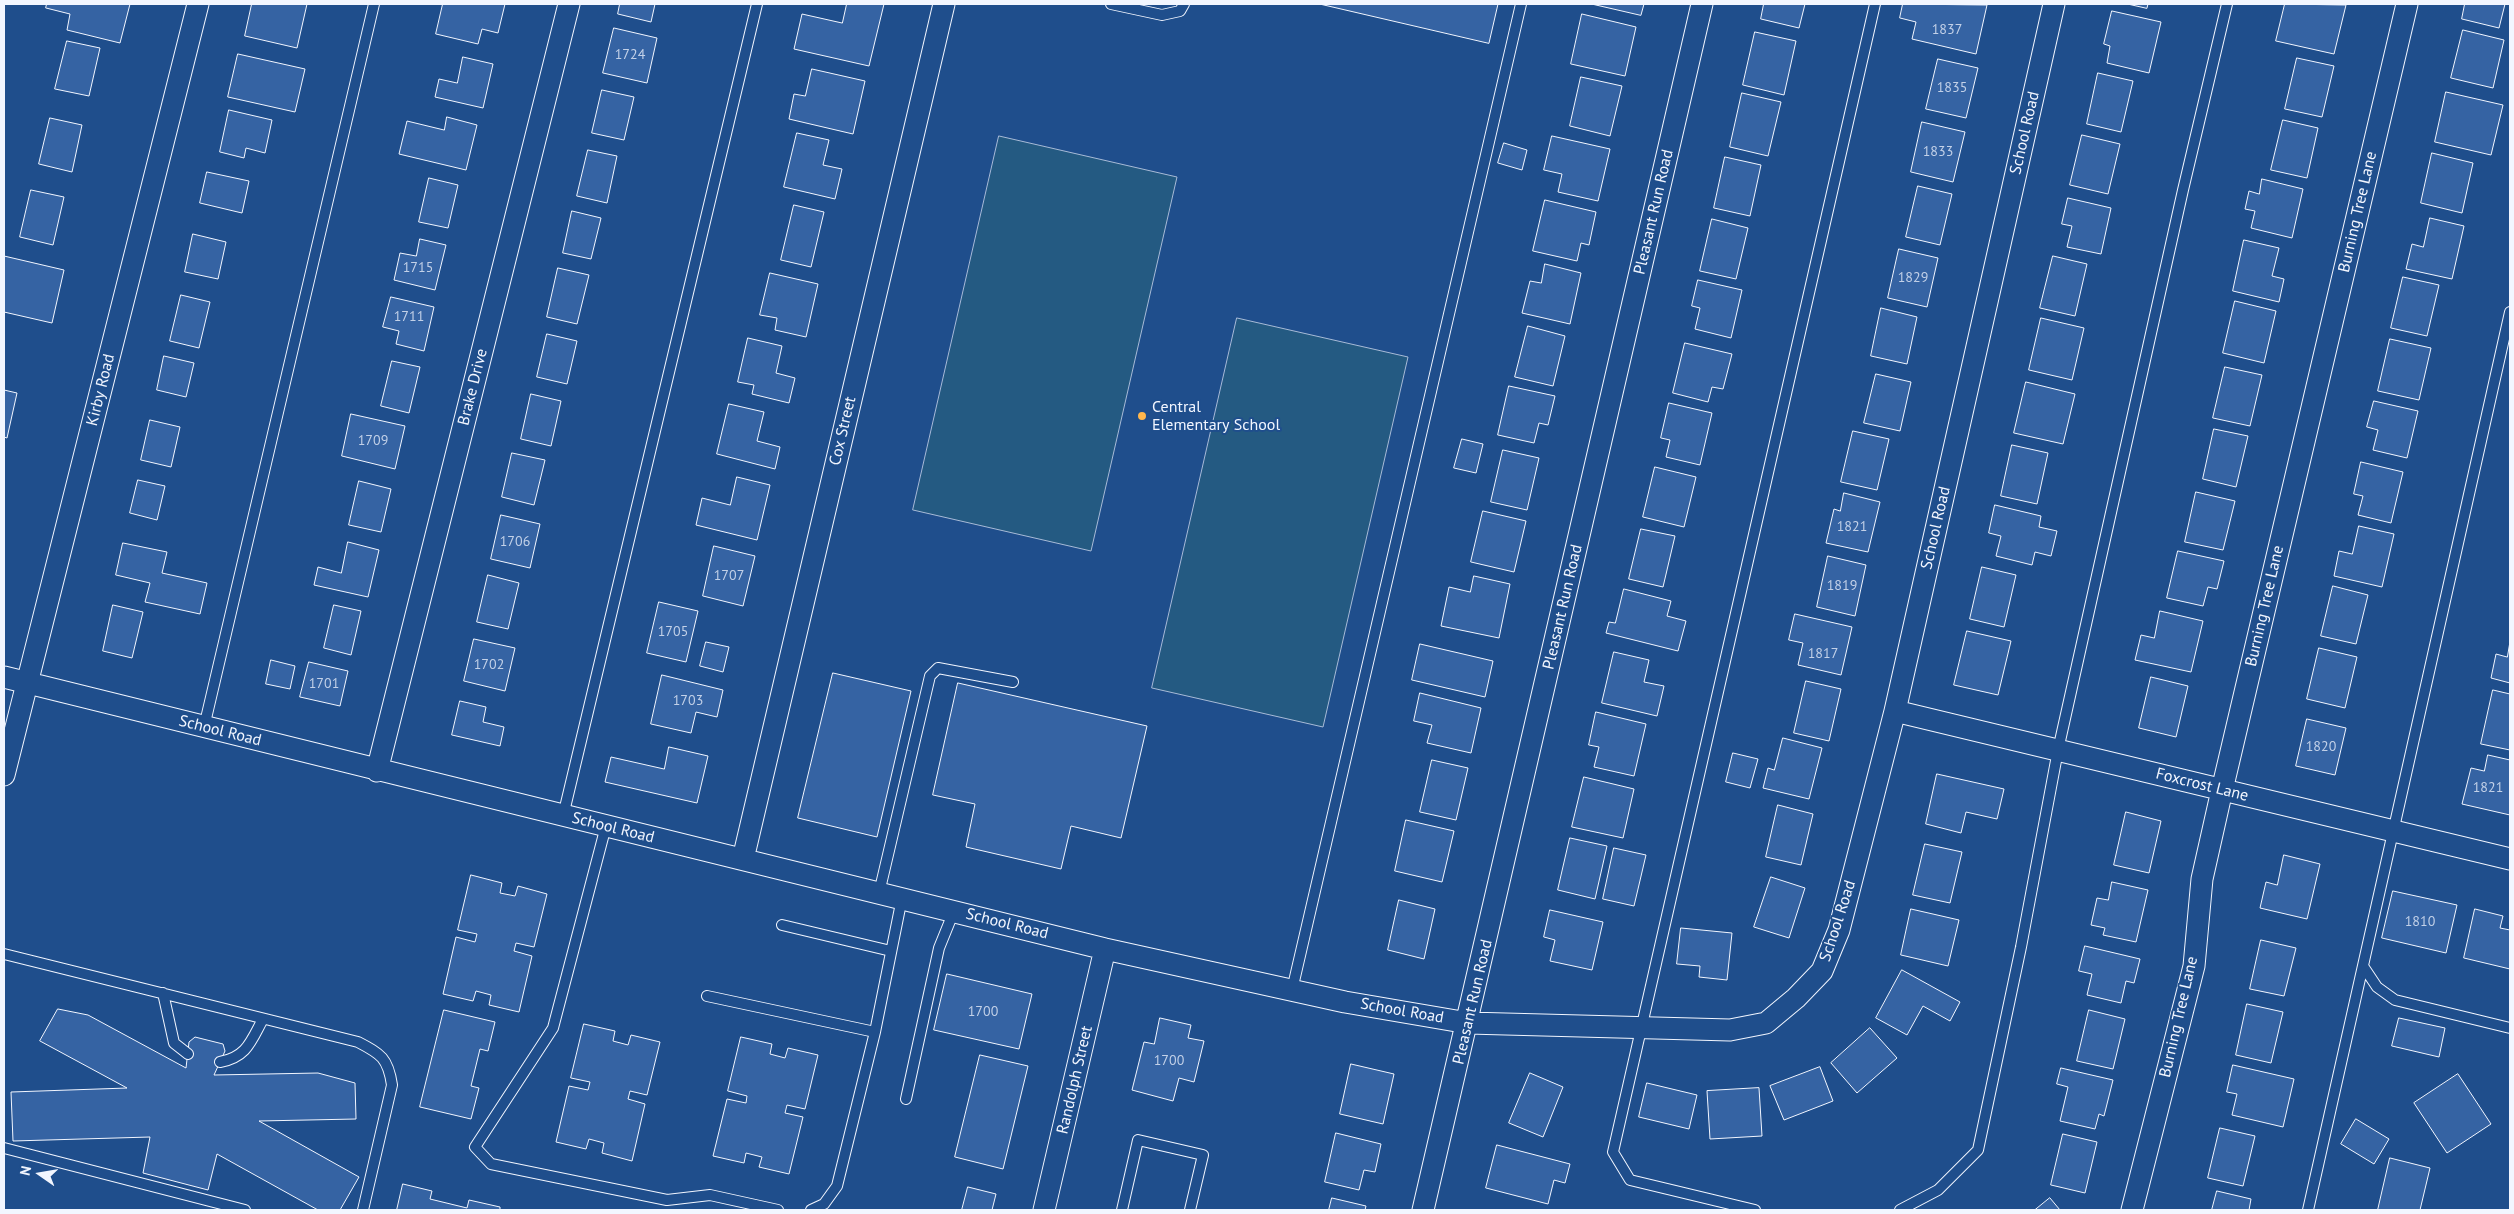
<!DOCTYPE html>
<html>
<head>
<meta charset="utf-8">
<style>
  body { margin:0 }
  #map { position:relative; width:2514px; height:1214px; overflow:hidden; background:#1f4e8c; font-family:"PT Sans",sans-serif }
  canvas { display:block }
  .frame { position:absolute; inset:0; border:5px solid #f2f6ff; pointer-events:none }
  .north { position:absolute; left:15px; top:1149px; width:50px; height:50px; -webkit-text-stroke:4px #1f4e8c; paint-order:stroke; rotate:283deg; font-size:14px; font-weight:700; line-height:20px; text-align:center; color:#f2f6ff }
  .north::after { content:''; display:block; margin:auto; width:18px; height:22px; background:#f2f6ff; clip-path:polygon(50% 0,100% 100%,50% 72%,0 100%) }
</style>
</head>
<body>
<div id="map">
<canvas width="2514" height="1214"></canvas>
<div class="frame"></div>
<div class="north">N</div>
</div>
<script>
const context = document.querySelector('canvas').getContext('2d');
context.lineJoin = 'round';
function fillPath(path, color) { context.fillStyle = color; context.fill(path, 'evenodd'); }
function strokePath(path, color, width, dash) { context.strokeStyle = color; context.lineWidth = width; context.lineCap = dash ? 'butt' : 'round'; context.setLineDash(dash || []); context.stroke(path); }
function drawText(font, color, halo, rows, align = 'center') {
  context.font = font + ' "PT Sans",sans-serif'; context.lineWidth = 4; context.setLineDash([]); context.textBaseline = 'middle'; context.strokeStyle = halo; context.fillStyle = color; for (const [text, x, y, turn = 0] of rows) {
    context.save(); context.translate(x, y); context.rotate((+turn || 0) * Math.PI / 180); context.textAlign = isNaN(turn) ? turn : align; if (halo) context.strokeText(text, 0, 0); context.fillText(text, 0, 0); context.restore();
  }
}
const green = new Path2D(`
  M 999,136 L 1177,177 L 1091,551 L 913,510 Z
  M 1237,318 L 1408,357 L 1323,727 L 1152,688 Z`);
const building = new Path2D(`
  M 47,4 L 130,4 L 120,43 L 67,30 L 70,14 L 46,8 Z
  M 252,4 L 307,4 L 297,48 L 245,36 Z
  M 443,4 L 505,4 L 498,33 L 482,29 L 478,44 L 436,34 Z
  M 620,4 L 655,4 L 651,22 L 618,14 Z
  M 847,4 L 884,4 L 869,66 L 794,49 L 802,14 L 842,23 Z
  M 1320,4 L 1498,4 L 1489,43 Z
  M 1592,4 L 1644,4 L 1641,15 Z
  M 1764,4 L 1805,4 L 1799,28 L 1761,19 Z
  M 1903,4 L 1987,5 L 1976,54 L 1912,39 L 1916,22 L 1900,18 Z
  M 2128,4 L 2148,4 L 2147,8 Z
  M 2285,4 L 2346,5 L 2334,54 L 2276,41 Z
  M 2465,4 L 2505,4 L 2499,28 L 2462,19 Z
  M 2112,11 L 2161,22 L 2149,73 L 2107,63 L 2110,46 L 2104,44 Z
  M 1582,14 L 1636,27 L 1625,76 L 1571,64 Z
  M 614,28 L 657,38 L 647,83 L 603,73 Z
  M 2463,30 L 2504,40 L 2493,88 L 2451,78 Z
  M 1755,32 L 1796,41 L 1784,95 L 1743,85 Z
  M 67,41 L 100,48 L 89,96 L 55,89 Z
  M 238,54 L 305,69 L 295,112 L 228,97 Z
  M 463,57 L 493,64 L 483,108 L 435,97 L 439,79 L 457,83 Z
  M 2297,58 L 2334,66 L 2322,117 L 2285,109 Z
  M 1938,59 L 1978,68 L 1966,118 L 1926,109 Z
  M 812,69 L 865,81 L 853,134 L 789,119 L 794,94 L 805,96 Z
  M 2098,73 L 2133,81 L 2121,132 L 2087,124 Z
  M 1581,77 L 1622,86 L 1610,136 L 1570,126 Z
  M 602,90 L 634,97 L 624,140 L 592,133 Z
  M 2446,92 L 2503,105 L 2491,155 L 2435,142 Z
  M 1742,93 L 1781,102 L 1768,156 L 1730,147 Z
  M 229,110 L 272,120 L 265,153 L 246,148 L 244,158 L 220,152 Z
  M 447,117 L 477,125 L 466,170 L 399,154 L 407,121 L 444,130 Z
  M 50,118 L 82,125 L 72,172 L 39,164 Z
  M 2283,120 L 2318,128 L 2307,178 L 2271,170 Z
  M 1922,122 L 1965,132 L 1953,182 L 1911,172 Z
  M 797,133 L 829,140 L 823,165 L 842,169 L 835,199 L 784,187 Z
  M 2082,135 L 2120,144 L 2108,194 L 2070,185 Z
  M 1552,136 L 1610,149 L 1598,201 L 1558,192 L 1562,174 L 1544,170 Z
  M 1504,143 L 1527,150 L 1522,170 L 1498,163 Z
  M 588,150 L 617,156 L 607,203 L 577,196 Z
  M 2432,153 L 2473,163 L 2462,213 L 2421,203 Z
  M 1725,157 L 1761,165 L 1750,216 L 1714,208 Z
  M 207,172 L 249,181 L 242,213 L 200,203 Z
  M 429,178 L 458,185 L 448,228 L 419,222 Z
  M 2262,179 L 2303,189 L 2292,238 L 2251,228 L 2255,211 L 2245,209 L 2249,191 L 2259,194 Z
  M 1918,186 L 1952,194 L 1940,245 L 1906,237 Z
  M 31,190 L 64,197 L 53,245 L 20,237 Z
  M 2068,198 L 2111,208 L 2101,254 L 2067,247 L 2072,226 L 2062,224 Z
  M 1545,200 L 1596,212 L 1589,245 L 1581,243 L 1577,261 L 1533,251 Z
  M 794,205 L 824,212 L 811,267 L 781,260 Z
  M 572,211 L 601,218 L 591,259 L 563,253 Z
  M 2430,218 L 2464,226 L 2452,279 L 2406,269 L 2412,244 L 2423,247 Z
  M 1712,219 L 1748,228 L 1736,279 L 1700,271 Z
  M 193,234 L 226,242 L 218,279 L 185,272 Z
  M 420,239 L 446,245 L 435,290 L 394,280 L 400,253 L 416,256 Z
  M 2244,240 L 2279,248 L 2272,276 L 2284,279 L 2279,302 L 2233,291 Z
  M 1899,249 L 1938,258 L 1927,307 L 1888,298 Z
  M 4,256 L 64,270 L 52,323 L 4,312 Z
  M 2053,256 L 2087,264 L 2075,316 L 2040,308 Z
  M 1545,264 L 1581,273 L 1570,324 L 1522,313 L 1530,281 L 1541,283 Z
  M 558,268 L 589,275 L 577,324 L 547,317 Z
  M 770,273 L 818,284 L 806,337 L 775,330 L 777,318 L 760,315 Z
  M 2403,277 L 2439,285 L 2427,336 L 2391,328 Z
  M 1698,280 L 1742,290 L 1731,338 L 1695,329 L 1700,308 L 1692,306 Z
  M 181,295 L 210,302 L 199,348 L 170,341 Z
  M 391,297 L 434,307 L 424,351 L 396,344 L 399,331 L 383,327 Z
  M 2235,301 L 2276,311 L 2264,363 L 2223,353 Z
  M 1881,308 L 1917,317 L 1907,364 L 1871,356 Z
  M 2041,318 L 2084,328 L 2072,380 L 2029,370 Z
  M 1528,326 L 1565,336 L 1553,386 L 1515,377 Z
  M 547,334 L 577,341 L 567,384 L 537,377 Z
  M 748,338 L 782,346 L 776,373 L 795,378 L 789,403 L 752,394 L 754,385 L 738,382 Z
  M 2390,339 L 2431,348 L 2419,400 L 2378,391 Z
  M 1685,343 L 1732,354 L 1723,389 L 1712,387 L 1708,402 L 1673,393 Z
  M 164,356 L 194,363 L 186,397 L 157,390 Z
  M 392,361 L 420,367 L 409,413 L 381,406 Z
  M 2225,367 L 2262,375 L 2250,426 L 2213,418 Z
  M 1876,374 L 1911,382 L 1900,431 L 1864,423 Z
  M 2026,382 L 2075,394 L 2063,444 L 2014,433 Z
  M 1509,386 L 1555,396 L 1548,425 L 1539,423 L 1534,443 L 1498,435 Z
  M 4,390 L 17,393 L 7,438 L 4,437 Z
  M 531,394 L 561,401 L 551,446 L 521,439 Z
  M 2374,401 L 2418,411 L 2407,458 L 2373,450 L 2378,430 L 2367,427 Z
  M 1669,403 L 1712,413 L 1700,465 L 1666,457 L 1670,440 L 1661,438 Z
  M 729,404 L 764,412 L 757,441 L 780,447 L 775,469 L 717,454 Z
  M 351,414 L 405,426 L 395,469 L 342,456 Z
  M 150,420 L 180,427 L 171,467 L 141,460 Z
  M 2214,429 L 2248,436 L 2236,487 L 2203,479 Z
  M 1853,431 L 1889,439 L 1877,490 L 1841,482 Z
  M 1462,439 L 1483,444 L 1476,473 L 1454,468 Z
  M 2012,445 L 2048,453 L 2037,504 L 2001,496 Z
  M 1503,450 L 1539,458 L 1527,510 L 1491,502 Z
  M 512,453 L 545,460 L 534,505 L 502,497 Z
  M 2361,462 L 2403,472 L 2391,523 L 2358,515 L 2363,496 L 2354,494 Z
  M 1655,467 L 1696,477 L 1684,527 L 1643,517 Z
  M 737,477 L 770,485 L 757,540 L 696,525 L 702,498 L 730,505 Z
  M 138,480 L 165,486 L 157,520 L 130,513 Z
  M 359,481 L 391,489 L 381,532 L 349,525 Z
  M 2196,492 L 2235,501 L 2223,550 L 2185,542 Z
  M 1844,493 L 1880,502 L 1868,552 L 1826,543 L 1834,509 L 1840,511 Z
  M 1995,505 L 2041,516 L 2039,527 L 2057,531 L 2051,556 L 2035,552 L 2032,565 L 1996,556 L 2001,536 L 1989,533 Z
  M 1483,511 L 1526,521 L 1514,572 L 1471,562 Z
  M 501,515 L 540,524 L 530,568 L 491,559 Z
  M 2359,526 L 2394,534 L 2382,587 L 2334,576 L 2339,551 L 2352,554 Z
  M 1641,529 L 1675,536 L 1663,587 L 1629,579 Z
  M 348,542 L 379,550 L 368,597 L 314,585 L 318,567 L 341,573 Z
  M 123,543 L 167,552 L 162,573 L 207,583 L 200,614 L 145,602 L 150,583 L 116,575 Z
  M 714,546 L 755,556 L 743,606 L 703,596 Z
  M 2178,551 L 2224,561 L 2217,589 L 2208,587 L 2203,606 L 2167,598 Z
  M 1828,556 L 1866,565 L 1855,616 L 1817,607 Z
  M 1982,567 L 2016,575 L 2004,627 L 1970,619 Z
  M 488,575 L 519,583 L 508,629 L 477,622 Z
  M 1474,576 L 1510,584 L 1499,638 L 1441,626 L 1449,587 L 1470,592 Z
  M 2333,586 L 2368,595 L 2356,644 L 2321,636 Z
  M 1624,589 L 1671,601 L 1667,616 L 1686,621 L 1678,651 L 1606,633 L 1609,622 L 1615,623 Z
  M 659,602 L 698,611 L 686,662 L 647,653 Z
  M 113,605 L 143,612 L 132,658 L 103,651 Z
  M 334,605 L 361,611 L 351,655 L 324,648 Z
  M 2160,611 L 2203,621 L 2191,672 L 2135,660 L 2141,635 L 2154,638 Z
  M 1795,614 L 1852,627 L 1841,675 L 1798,665 L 1803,643 L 1789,640 Z
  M 1967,631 L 2011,641 L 1998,695 L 1954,685 Z
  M 474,639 L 515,648 L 505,691 L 464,681 Z
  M 706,642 L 729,647 L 723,672 L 700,666 Z
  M 2510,642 L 2510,683 L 2491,678 L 2496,654 L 2507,657 Z
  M 1420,644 L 1493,661 L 1485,697 L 1412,680 Z
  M 2319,648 L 2357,657 L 2345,708 L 2307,699 Z
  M 1614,652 L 1649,660 L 1644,682 L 1664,686 L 1657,716 L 1602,703 Z
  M 271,660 L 295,666 L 290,689 L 266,684 Z
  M 309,662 L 348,671 L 340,706 L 300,697 Z
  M 833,673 L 911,691 L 877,837 L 798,818 Z
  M 662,675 L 723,690 L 717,717 L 696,712 L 691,733 L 651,724 Z
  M 2151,677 L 2188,686 L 2176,737 L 2139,728 Z
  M 1806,681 L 1841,689 L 1829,741 L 1794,733 Z
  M 958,683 L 1147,726 L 1121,838 L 1071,826 L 1061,869 L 966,847 L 975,804 L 933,795 Z
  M 2493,690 L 2510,694 L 2510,750 L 2481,744 Z
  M 1420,693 L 1481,708 L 1471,753 L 1427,743 L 1432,725 L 1414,721 Z
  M 460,701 L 486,707 L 483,722 L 504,727 L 500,746 L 452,735 Z
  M 1596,712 L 1646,724 L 1634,776 L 1594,767 L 1599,747 L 1589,745 Z
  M 2307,719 L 2346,728 L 2335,775 L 2296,766 Z
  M 1783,738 L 1822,748 L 1809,799 L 1763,788 L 1768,768 L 1774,770 Z
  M 669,747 L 708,756 L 697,803 L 605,782 L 611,757 L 664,769 Z
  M 1733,753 L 1758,759 L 1750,788 L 1726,782 Z
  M 2488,755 L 2510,760 L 2510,815 L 2462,804 L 2471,768 L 2484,771 Z
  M 1432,760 L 1468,768 L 1456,820 L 1420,812 Z
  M 1937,774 L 2004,789 L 1997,819 L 1966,812 L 1961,833 L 1926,824 Z
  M 1584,777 L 1634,789 L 1623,838 L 1572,827 Z
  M 1778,805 L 1813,814 L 1801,865 L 1766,857 Z
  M 2126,812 L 2161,821 L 2149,873 L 2114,865 Z
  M 1406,820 L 1454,831 L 1442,882 L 1395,871 Z
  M 1570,838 L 1607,846 L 1595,899 L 1558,890 Z
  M 1925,844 L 1962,852 L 1950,903 L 1913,895 Z
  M 1614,848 L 1646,855 L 1634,906 L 1603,899 Z
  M 2284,855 L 2320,864 L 2307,919 L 2260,908 L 2266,882 L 2277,885 Z
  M 471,875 L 502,883 L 500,893 L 515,896 L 518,886 L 547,894 L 534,947 L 516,943 L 514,951 L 532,956 L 519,1012 L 489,1005 L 491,995 L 476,991 L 473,1001 L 443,994 L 456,937 L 475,942 L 477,934 L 458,930 Z
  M 1771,877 L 1805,888 L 1789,938 L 1754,927 Z
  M 2112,882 L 2148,890 L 2136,942 L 2103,935 L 2105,928 L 2091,925 L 2097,898 L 2108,900 Z
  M 2393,891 L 2457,905 L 2446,953 L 2382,938 Z
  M 1399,900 L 1435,909 L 1424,959 L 1388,950 Z
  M 1911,909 L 1959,920 L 1948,966 L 1901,955 Z
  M 2475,909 L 2503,916 L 2500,928 L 2510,930 L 2510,969 L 2464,958 Z
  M 1550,910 L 1603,922 L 1592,970 L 1550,961 L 1555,940 L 1544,937 Z
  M 1681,928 L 1732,933 L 1727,980 L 1699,977 L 1700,966 L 1677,964 Z
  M 2261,940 L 2296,948 L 2284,996 L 2250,989 Z
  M 2085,946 L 2140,959 L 2134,983 L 2126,981 L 2121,1003 L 2087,995 L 2092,974 L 2079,971 Z
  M 1902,970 L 1960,1002 L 1950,1021 L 1923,1006 L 1907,1035 L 1876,1018 Z
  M 947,974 L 1032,994 L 1019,1049 L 934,1030 Z
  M 2247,1004 L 2283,1012 L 2271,1063 L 2236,1055 Z
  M 58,1009 L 88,1015 L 186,1068 L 189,1042 L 195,1037 L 223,1044 L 225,1051 L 214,1075 L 318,1073 L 355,1083 L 356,1119 L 259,1121 L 359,1177 L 340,1210 L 318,1210 L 217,1154 L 208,1190 L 143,1173 L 150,1137 L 13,1141 L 11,1092 L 127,1088 L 40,1041 Z
  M 444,1010 L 495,1022 L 488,1051 L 480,1049 L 471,1086 L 479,1088 L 471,1119 L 420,1107 Z
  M 2089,1010 L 2125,1019 L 2113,1069 L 2077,1061 Z
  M 1160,1018 L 1191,1025 L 1188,1038 L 1204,1041 L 1194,1082 L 1179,1078 L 1173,1101 L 1132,1090 L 1144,1042 L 1154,1044 Z
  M 2399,1018 L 2445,1028 L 2439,1057 L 2392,1046 Z
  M 584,1024 L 615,1031 L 613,1041 L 628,1045 L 631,1035 L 660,1042 L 647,1095 L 630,1091 L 628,1099 L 645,1104 L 632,1161 L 602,1153 L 604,1143 L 589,1139 L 586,1149 L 556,1142 L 569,1086 L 588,1090 L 590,1082 L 571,1078 Z
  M 1870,1028 L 1897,1058 L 1857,1093 L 1831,1063 Z
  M 741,1037 L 772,1044 L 770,1054 L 785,1058 L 788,1048 L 818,1055 L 805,1109 L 787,1105 L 785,1113 L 803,1117 L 789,1174 L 759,1167 L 762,1157 L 746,1153 L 744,1163 L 713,1156 L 727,1099 L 746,1103 L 747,1096 L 728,1091 Z
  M 980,1055 L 1028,1066 L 1003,1169 L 955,1157 Z
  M 1351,1064 L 1394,1074 L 1383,1124 L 1340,1114 Z
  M 2233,1065 L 2294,1079 L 2283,1127 L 2232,1115 L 2237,1094 L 2227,1092 Z
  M 1820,1067 L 1833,1101 L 1784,1120 L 1770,1086 Z
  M 2061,1068 L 2113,1080 L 2104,1116 L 2099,1114 L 2095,1129 L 2060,1121 L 2068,1087 L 2057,1084 Z
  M 1530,1073 L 1563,1087 L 1543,1137 L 1509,1123 Z
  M 2458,1074 L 2491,1124 L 2447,1153 L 2414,1103 Z
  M 1647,1083 L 1697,1095 L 1689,1129 L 1639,1117 Z
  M 1759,1088 L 1762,1136 L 1710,1139 L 1707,1091 Z
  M 2356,1119 L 2389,1139 L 2374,1164 L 2341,1144 Z
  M 2220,1128 L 2255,1136 L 2243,1186 L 2208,1178 Z
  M 1336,1133 L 1381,1144 L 1375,1172 L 1364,1170 L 1359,1190 L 1325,1182 Z
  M 2063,1134 L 2097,1142 L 2085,1193 L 2051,1185 Z
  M 1497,1145 L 1570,1164 L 1565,1183 L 1554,1180 L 1548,1204 L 1486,1188 Z
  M 2390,1158 L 2430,1168 L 2420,1210 L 2378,1210 Z
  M 403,1184 L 432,1191 L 430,1199 L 467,1208 L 469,1200 L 500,1207 L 500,1210 L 397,1210 Z
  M 968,1187 L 996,1194 L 992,1210 L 962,1210 Z
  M 2217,1191 L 2251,1199 L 2249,1210 L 2212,1210 Z
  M 1332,1198 L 1366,1206 L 1365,1210 L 1329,1210 Z
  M 2050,1198 L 2060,1210 L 2035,1210 Z`);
const lane = new Path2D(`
  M 1111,4 L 1162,15 L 1180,11 L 1184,4
  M 204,727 L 374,4
  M 563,816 L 757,4
  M 606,826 L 553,1028 L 475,1147 L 491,1164 L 667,1200 L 710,1195 L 778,1210
  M 879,893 L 930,676 L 938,668 L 1013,682
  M 782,925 L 891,951
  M 4,954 L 358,1042 C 381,1054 388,1058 392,1085 L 363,1210
  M 2363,966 L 2377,987 L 2395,1000 L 2510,1028
  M 1292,990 L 1521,4
  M 163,993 L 174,1043 L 188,1054
  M 707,996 L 875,1032
  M 220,1062 C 247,1057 251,1041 263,1019
  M 906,1099 L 939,948 L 954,911
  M 4,1148 L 245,1210
  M 811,1210 L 824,1204 L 837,1186 L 875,1032 L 902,898
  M 1122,1210 L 1138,1140 L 1203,1155 L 1190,1210
  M 1755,1210 L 1630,1180 L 1613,1152 L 1875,4
  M 1900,1210 L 1938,1190 L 1978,1150 L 2021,947 L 2058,750 L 2183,190 L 2227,4
  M 2308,1210 L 2510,312`);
const street = new Path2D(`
  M 4,677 L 1105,949 L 1345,1002 L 1468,1023 L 1730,1030 L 1766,1023 L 1796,998 L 1822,971 L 1839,930 L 1895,711 L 2054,4
  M 1895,711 L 2510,859
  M 377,771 L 569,4
  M 4,775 L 198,4
  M 743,859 L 944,4
  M 1044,1210 L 1105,949
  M 1423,1210 L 1702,4
  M 2132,1210 L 2194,966 L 2202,879 L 2222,790 L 2407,4`);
const markers = [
  [1142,416,5,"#ffb74d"]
];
const numberNames = [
  ["1837",1947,30],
  ["1724",630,55],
  ["1835",1952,88],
  ["1833",1938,152],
  ["1715",418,268],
  ["1829",1913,278],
  ["1711",409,317],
  ["1709",373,441],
  ["1821",1852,527],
  ["1706",515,542],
  ["1707",729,576],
  ["1819",1842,586],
  ["1705",673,632],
  ["1817",1823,654],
  ["1702",489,665],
  ["1701",324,684],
  ["1703",688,701],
  ["1820",2321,747],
  ["1821",2488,788],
  ["1810",2420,922],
  ["1700",983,1012],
  ["1700",1169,1061]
];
const streetNames = [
  ["School Road",2025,133,-77],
  ["Pleasant Run Road",1654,212,-77],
  ["Burning Tree Lane",2358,212,-77],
  ["Brake Drive",473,387,-76],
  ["Kirby Road",101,390,-76],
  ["Cox Street",843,431,-77],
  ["School Road",1936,528,-77],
  ["Burning Tree Lane",2265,606,-77],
  ["Pleasant Run Road",1563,607,-77],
  ["School Road",220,731,14],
  ["Foxcrost Lane",2202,785,14],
  ["School Road",613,828,14],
  ["School Road",1838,921,-72],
  ["School Road",1007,924,14],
  ["Pleasant Run Road",1473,1002,-77],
  ["School Road",1402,1011,10],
  ["Burning Tree Lane",2179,1017,-77],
  ["Randolph Street",1075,1080,-77]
];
const poiNames = [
  ["Central",1152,407],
  ["Elementary School",1152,425]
];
fillPath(green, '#245a82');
strokePath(green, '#a8bbd7', 1);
fillPath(building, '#3563a3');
strokePath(building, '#f2f6ff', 1);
strokePath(lane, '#f2f6ff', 12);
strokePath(street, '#f2f6ff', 23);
strokePath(lane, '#1f4e8c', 10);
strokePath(street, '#1f4e8c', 21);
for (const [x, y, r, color] of markers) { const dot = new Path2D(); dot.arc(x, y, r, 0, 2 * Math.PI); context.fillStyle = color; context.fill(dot); strokePath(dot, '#1f4e8c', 2); }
drawText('14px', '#c3d1e8', null, numberNames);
drawText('16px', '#f2f6ff', '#1f4e8c', streetNames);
drawText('16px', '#f2f6ff', '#1f4e8c', poiNames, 'left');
</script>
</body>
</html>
